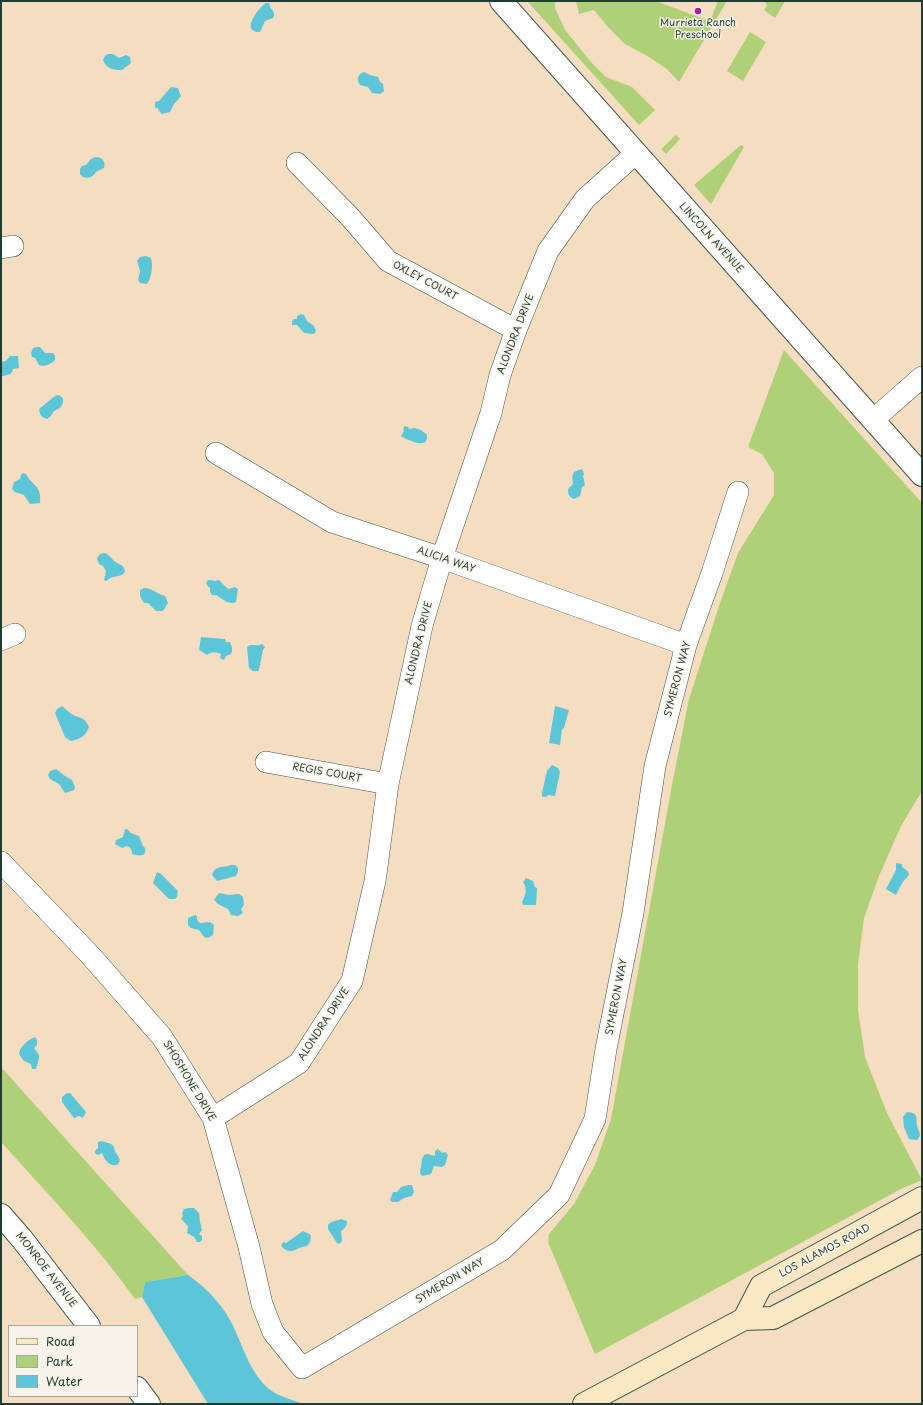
<!DOCTYPE html>
<html>
<head>
<meta charset="utf-8">
<style>
  body { margin:0 }
  #map { position:relative; width:923px; height:1405px; overflow:hidden; background:#f4ddc1; font-family:"Playpen Sans",sans-serif }
  canvas { display:block }
  .frame { position:absolute; inset:0; border:2px solid #1f3d34; pointer-events:none }
  .legend { position:absolute; left:8px; top:1325px; width:130px; height:72px; box-sizing:border-box; background:#f7f3e8; border:1px solid #a1aaa0; margin:0; padding:5px 7px; list-style:none; font-size:12px; color:#1f3d34 }
  .legend li { display:flex; align-items:center; gap:8px; height:20px }
  .legend b { width:20px; border:1px solid #a1aaa0 }
</style>
</head>
<body>
<div id="map">
<canvas width="923" height="1405"></canvas>
<div class="frame"></div>
<ul class="legend">
<li><b style="height:5px;background:#fae7c3"></b>Road</li>
<li><b style="height:11px;background:#b0d077"></b>Park</li>
<li><b style="height:11px;background:#5dc5d8"></b>Water</li>
</ul>
</div>
<script>
const context = document.querySelector('canvas').getContext('2d');
context.lineJoin = 'round';
function fillPath(path, color) { context.fillStyle = color; context.fill(path, 'evenodd'); }
function strokePath(path, color, width, dash) { context.strokeStyle = color; context.lineWidth = width; context.lineCap = dash ? 'butt' : 'round'; context.setLineDash(dash || []); context.stroke(path); }
function drawText(font, color, halo, rows, align = 'center') {
  context.font = font + ' "Playpen Sans",sans-serif'; context.lineWidth = 3; context.setLineDash([]); context.textBaseline = 'middle'; context.strokeStyle = halo; context.fillStyle = color; for (const [text, x, y, turn = 0] of rows) {
    context.save(); context.translate(x, y); context.rotate((+turn || 0) * Math.PI / 180); context.textAlign = isNaN(turn) ? turn : align; if (halo) context.strokeText(text, 0, 0); context.fillText(text, 0, 0); context.restore();
  }
}
const green = new Path2D(`
  M 527,1 L 555,1 L 555,8 L 565,30 L 591,62 L 606,77 L 632,87 L 655,110 L 639,125 Z
  M 576,1 L 655,1 L 710,21 L 718,1 L 727,1 L 679,82 L 667,69 L 649,57 L 625,44 L 608,27 L 594,10 L 579,14 Z
  M 765,1 L 785,1 L 775,18 L 764,10 L 767,6 Z
  M 750,32 L 766,42 L 743,81 L 727,71 Z
  M 676,135 L 680,139 L 666,154 L 661,149 Z
  M 741,145 L 744,147 L 711,204 L 694,185 Z
  M 784,350 L 922,503 L 922,791 L 901,826 L 879,876 L 864,918 L 858,964 L 858,1010 L 865,1057 L 887,1113 L 922,1180 L 901,1189 L 849,1217 L 595,1354 L 548,1242 L 549,1234 L 574,1204 L 595,1165 L 611,1119 L 672,785 L 689,699 L 720,603 L 738,553 L 774,495 L 774,473 L 762,454 L 748,447 Z
  M 1,1067 L 188,1275 L 145,1282 L 142,1297 L 135,1299 C 95,1243 47,1193 1,1142 Z`);
const water = new Path2D(`
  M 266,3 L 269,3 L 270,7 C 273,11 276,13 273,18 L 265,21 L 260,32 L 256,32 L 251,29 C 249,20 260,7 266,3 Z
  M 108,54 L 113,54 L 119,58 L 126,55 L 130,57 L 131,63 L 122,70 C 114,70 106,69 103,60 L 105,56 Z
  M 364,72 L 370,75 L 378,77 L 380,82 L 383,84 L 384,91 L 380,94 L 372,93 L 368,87 L 360,85 C 356,79 358,74 364,72 Z
  M 171,87 L 178,88 L 181,96 L 174,104 L 170,112 L 162,114 L 159,111 L 158,108 L 155,108 L 155,102 L 159,101 Z
  M 95,157 C 102,157 106,161 104,168 L 96,172 C 93,177 89,179 83,177 L 80,174 L 80,169 L 82,166 L 86,165 L 91,159 Z
  M 146,256 L 151,258 C 153,266 152,276 147,284 L 140,283 L 138,280 L 140,271 L 137,261 L 140,257 Z
  M 301,314 L 304,315 L 307,321 L 314,326 L 316,331 L 314,334 L 304,333 L 297,325 L 292,325 L 292,321 L 294,319 L 297,319 L 297,316 Z
  M 37,347 L 40,347 L 45,353 L 53,353 L 55,356 L 55,360 C 51,364 45,367 39,365 L 35,358 L 32,357 L 31,353 L 33,348 Z
  M 10,356 L 18,356 L 19,368 L 13,369 L 11,374 L 3,376 L 1,375 L 1,362 L 6,361 Z
  M 59,395 L 63,398 L 63,403 L 60,408 L 54,411 L 50,417 L 47,419 C 41,417 40,415 39,409 L 55,396 Z
  M 405,426 L 408,427 L 409,429 C 416,427 422,430 427,435 L 427,439 C 425,442 425,443 422,443 C 417,444 405,439 401,436 L 404,431 L 403,428 Z
  M 582,469 L 584,474 L 583,476 L 585,485 L 582,487 L 580,496 L 574,499 C 569,497 568,494 568,489 L 573,484 L 572,477 L 574,472 Z
  M 23,473 L 26,474 C 32,486 42,485 40,503 L 30,504 L 24,495 L 15,492 L 12,489 L 14,482 L 20,479 L 21,475 Z
  M 104,553 C 109,554 110,557 114,561 C 119,565 124,564 125,572 L 122,575 L 110,578 L 109,579 L 106,581 L 104,580 L 106,571 L 103,566 L 99,564 L 97,558 L 100,554 Z
  M 208,580 L 212,580 L 214,581 L 219,580 L 228,589 L 235,587 L 238,589 L 236,602 C 229,606 222,598 216,595 L 212,595 L 210,592 L 210,588 L 208,586 L 206,583 Z
  M 144,588 C 152,588 157,594 165,596 L 168,603 L 163,611 L 156,611 L 148,603 L 144,603 L 140,596 L 140,590 Z
  M 201,637 L 225,639 L 226,642 L 230,642 C 232,647 233,650 231,654 L 226,656 L 224,660 L 220,658 L 221,654 C 216,652 212,651 207,655 L 199,650 Z
  M 262,644 L 265,647 L 263,650 L 259,670 L 258,671 L 253,671 L 249,668 L 247,647 C 252,643 257,647 262,644 Z
  M 62,706 C 65,708 67,711 70,713 C 78,719 84,715 89,727 C 86,736 80,739 71,741 L 65,737 L 55,713 L 57,709 Z
  M 555,706 L 569,710 L 564,728 L 562,729 L 560,745 L 549,743 Z
  M 552,765 L 558,768 L 560,772 L 555,796 L 548,795 L 546,797 L 543,797 L 542,796 L 542,793 L 547,771 Z
  M 56,769 L 65,776 L 72,780 L 75,787 L 74,790 L 65,793 L 59,784 L 50,779 L 48,775 L 50,771 Z
  M 125,829 L 127,829 L 131,833 L 139,836 L 143,846 L 145,848 C 147,857 139,856 132,854 C 132,850 131,847 126,846 L 122,848 L 115,844 L 116,840 L 123,837 Z
  M 896,863 L 902,864 L 902,867 C 914,875 908,875 903,882 C 900,886 898,891 896,895 L 886,889 L 896,870 Z
  M 231,865 L 235,865 L 238,868 L 238,872 L 236,876 L 217,881 L 212,875 C 215,865 223,868 231,865 Z
  M 157,872 L 161,874 L 178,891 L 177,897 L 175,899 L 169,899 L 153,883 Z
  M 526,878 L 533,881 L 535,887 L 537,888 L 536,905 L 523,905 L 522,902 C 525,896 528,889 523,882 Z
  M 219,893 L 229,895 L 239,894 L 243,897 L 244,905 L 241,909 L 243,913 L 238,916 L 231,915 L 228,909 L 218,904 L 214,900 Z
  M 195,915 L 197,916 L 197,920 L 200,923 L 210,922 L 214,925 L 213,935 L 208,938 L 204,937 L 199,930 L 191,928 L 188,925 L 188,918 Z
  M 35,1037 L 37,1040 L 37,1045 L 34,1048 L 39,1055 L 39,1058 L 36,1069 L 32,1069 L 31,1064 L 24,1061 L 19,1054 C 20,1046 28,1040 35,1037 Z
  M 67,1093 L 70,1093 L 86,1112 L 83,1118 L 79,1116 L 74,1118 L 62,1102 L 62,1097 Z
  M 907,1112 C 918,1113 916,1116 917,1125 C 918,1132 923,1134 917,1140 L 909,1139 L 904,1127 L 903,1117 Z
  M 101,1141 C 104,1142 109,1143 111,1144 C 115,1146 114,1151 116,1153 C 119,1158 122,1160 117,1165 C 109,1166 105,1161 102,1153 L 98,1155 L 95,1153 L 95,1151 L 98,1148 L 98,1142 Z
  M 438,1149 L 442,1153 L 445,1152 L 448,1155 L 445,1165 L 442,1167 L 434,1166 L 431,1174 L 422,1176 L 420,1173 L 422,1159 L 424,1155 L 427,1154 L 435,1156 L 435,1151 Z
  M 408,1185 L 412,1185 L 414,1192 L 412,1196 L 404,1198 L 398,1202 L 392,1202 L 390,1200 L 393,1192 L 397,1192 L 401,1187 Z
  M 189,1208 L 194,1208 L 199,1213 L 200,1222 L 202,1230 L 199,1234 L 202,1236 L 202,1240 L 200,1242 L 197,1242 L 194,1237 L 187,1233 L 188,1226 L 181,1219 L 183,1216 L 182,1213 L 184,1209 Z
  M 341,1219 L 347,1221 C 347,1226 345,1228 341,1231 L 342,1241 L 339,1244 L 337,1243 L 328,1229 L 328,1225 C 331,1221 336,1221 341,1219 Z
  M 303,1231 L 311,1235 L 310,1242 L 307,1246 C 295,1247 292,1257 281,1246 L 283,1242 L 286,1243 Z
  M 188,1275 C 204,1286 221,1303 230,1320 C 243,1344 248,1371 269,1389 C 279,1397 292,1399 303,1404 L 208,1404 L 142,1297 L 145,1282 Z`);
const minor = new Path2D(`
  M 297,163 L 350,217 L 388,261 L 516,330
  M 1,248 L 13,246
  M 873,420 L 922,377
  M 216,453 L 332,522 L 442,558 L 686,645
  M 1,640 L 15,634
  M 266,762 L 388,784
  M 1,862 L 91,956 L 162,1037 L 213,1118 L 249,1247 L 262,1304 L 273,1332 L 302,1368 L 502,1250 L 559,1195 L 595,1119 L 606,1049 L 633,913 L 655,766 L 686,645 L 712,573 L 738,492
  M 213,1118 L 299,1063 L 352,981 L 375,881 L 388,784 L 422,626 L 442,558 L 491,413 L 500,375 L 516,330 L 548,251 L 585,199 L 636,153`);
const tertiary = new Path2D(`
  M 501,1 L 922,475
  M 1,1215 L 22,1239 L 89,1326
  M 137,1388 L 149,1404`);
const secondary = new Path2D(`
  M 744,1319 L 761,1286 L 922,1198
  M 584,1404 L 744,1319 L 773,1318 L 922,1241`);
const markers = [
  [698,11,4,"#b5179e"]
];
const poiNames = [
  ["Murrieta Ranch",698,23],
  ["Preschool",698,35]
];
const streetNames = [
  ["LINCOLN AVENUE",711,238,48],
  ["OXLEY COURT",425,281,28],
  ["ALONDRA DRIVE",516,334,-69],
  ["ALICIA WAY",446,560,19],
  ["ALONDRA DRIVE",419,643,-76],
  ["SYMERON WAY",678,679,-75],
  ["REGIS COURT",327,773,10],
  ["SYMERON WAY",617,997,-79],
  ["ALONDRA DRIVE",324,1024,-57],
  ["SHOSHONE DRIVE",189,1081,59],
  ["LOS ALAMOS ROAD",825,1251,-28],
  ["MONROE AVENUE",46,1270,52],
  ["SYMERON WAY",450,1281,-31]
];
fillPath(green, '#b0d077');
fillPath(water, '#5dc5d8');
strokePath(minor, '#3f5549', 22);
strokePath(tertiary, '#3f5549', 24);
strokePath(secondary, '#3f5549', 24);
strokePath(minor, '#fff', 21);
strokePath(tertiary, '#fff', 22);
strokePath(secondary, '#fae7c3', 22);
for (const [x, y, r, color] of markers) { const dot = new Path2D(); dot.arc(x, y, r, 0, 2 * Math.PI); context.fillStyle = color; context.fill(dot); strokePath(dot, '#f7f3e8', 1.5); }
drawText('10px', '#1f3d34', '#f7f3e8', poiNames);
drawText('10px', '#1f3d34', '#f7f3e8', streetNames);
</script>
</body>
</html>
